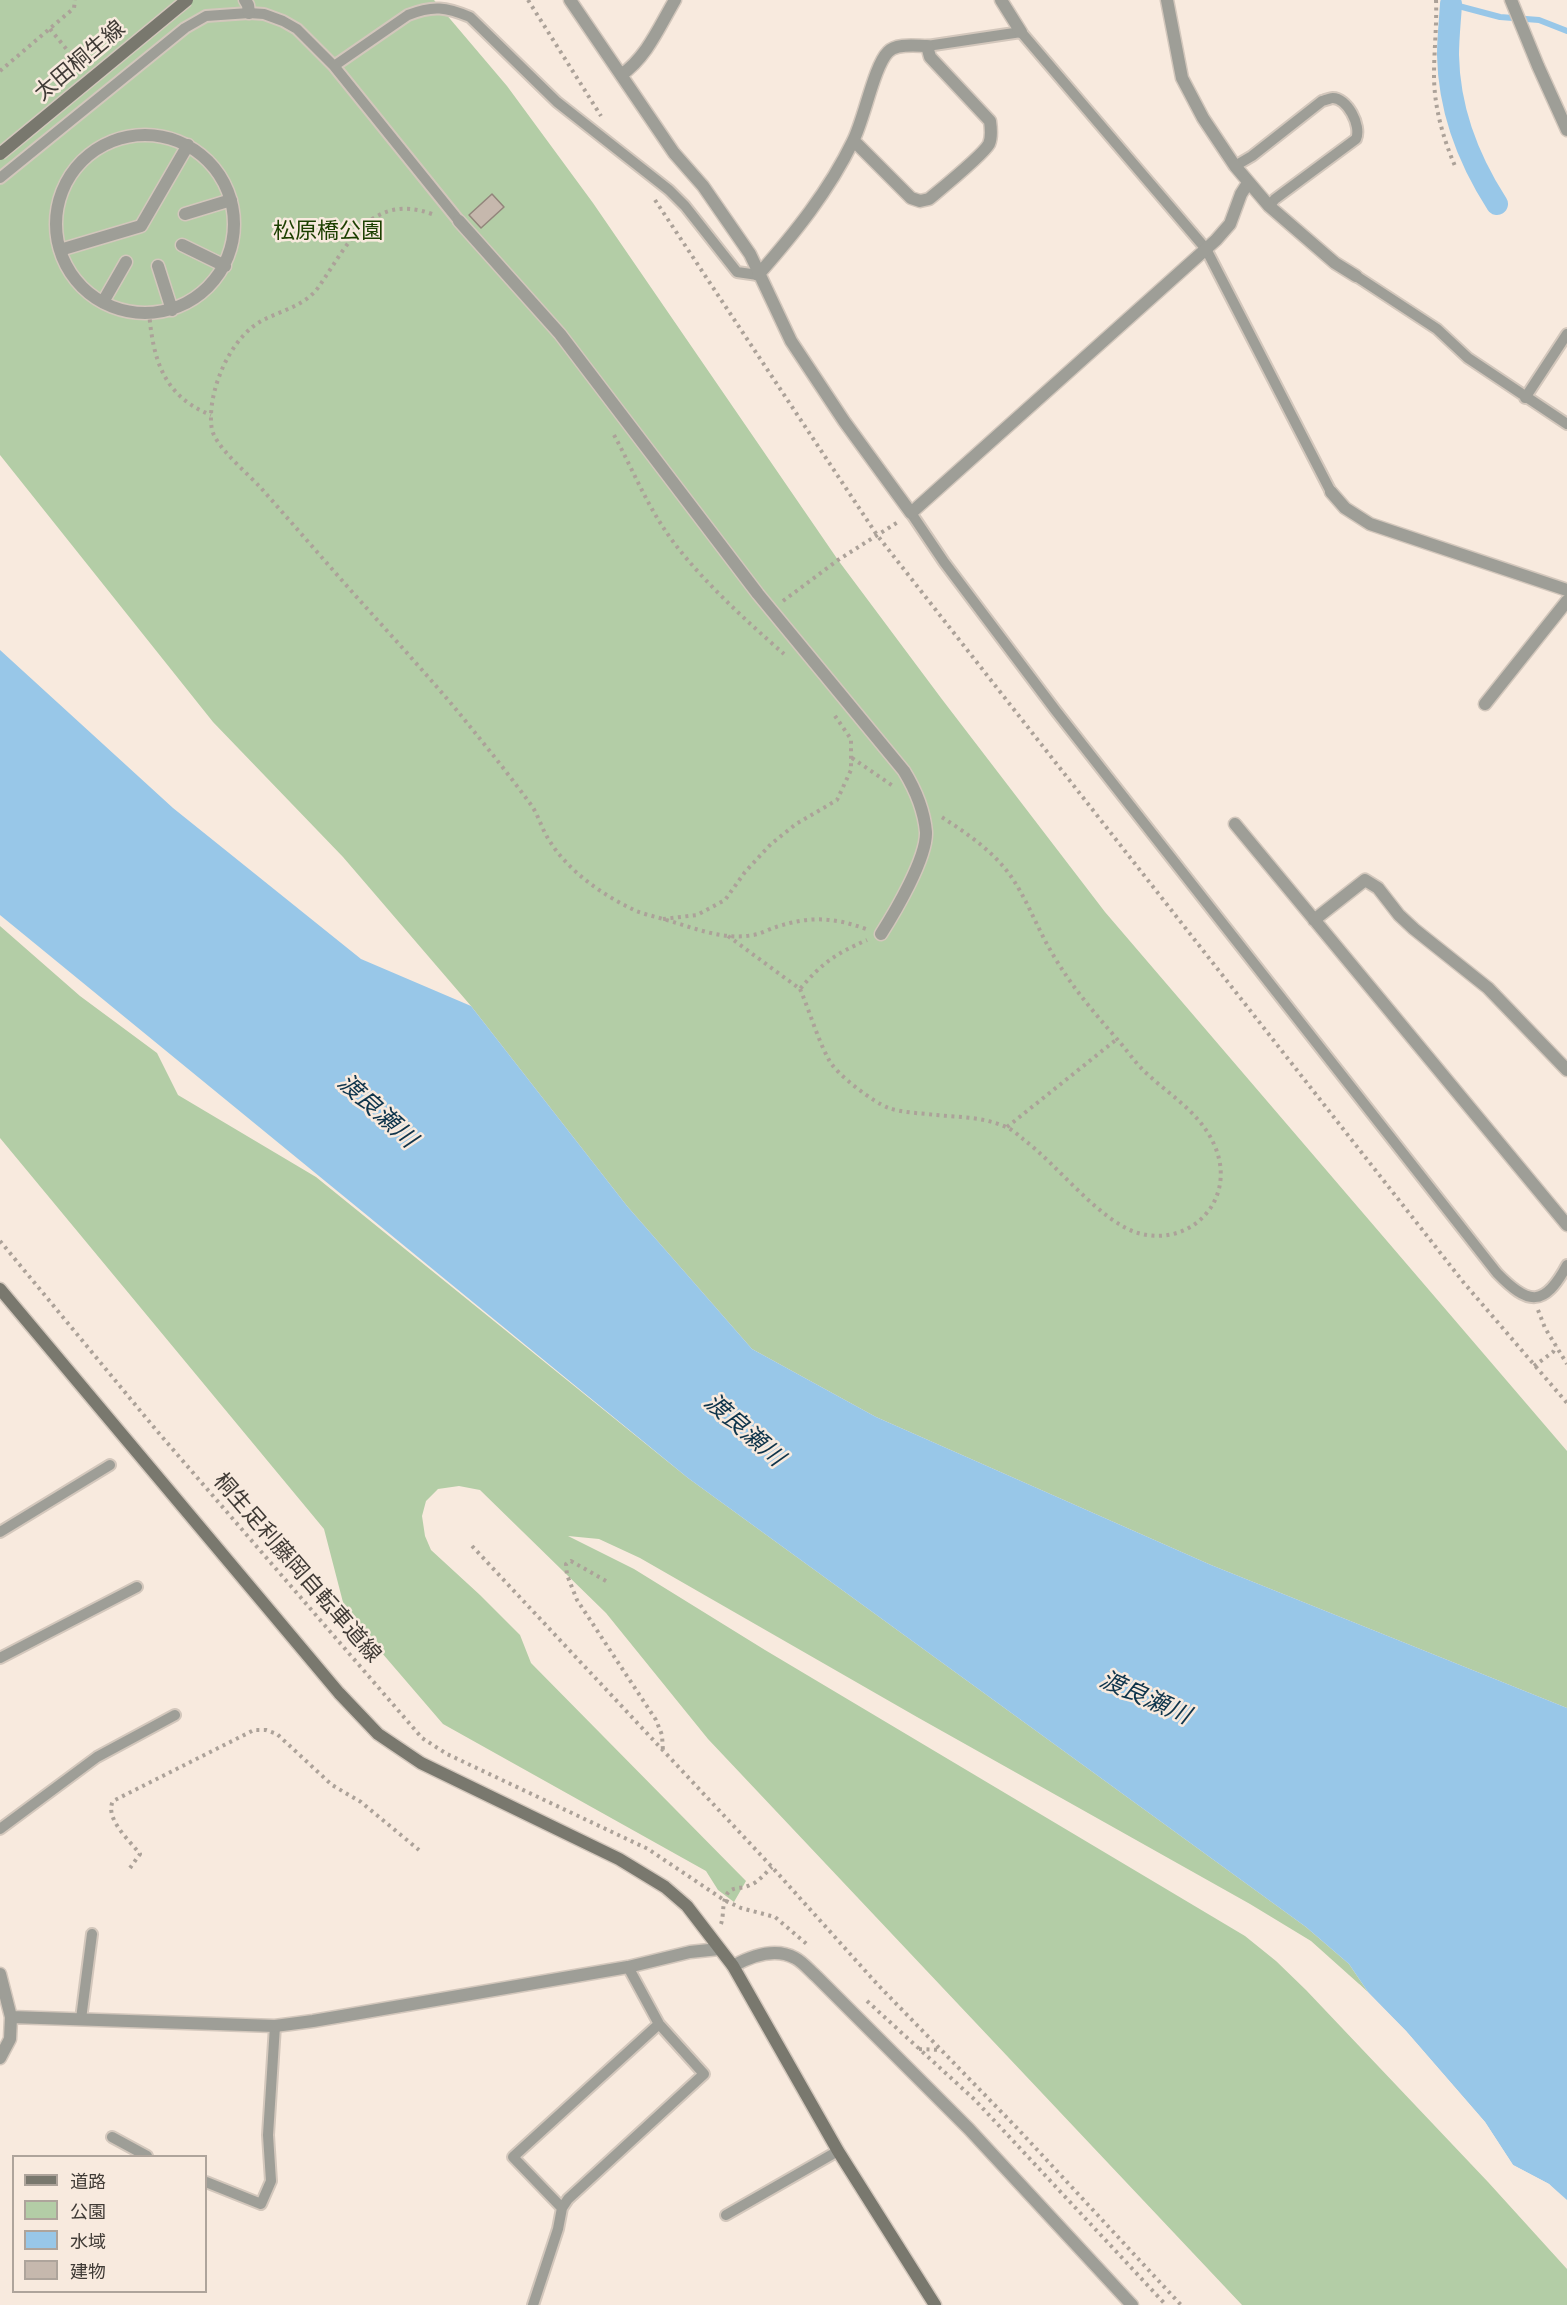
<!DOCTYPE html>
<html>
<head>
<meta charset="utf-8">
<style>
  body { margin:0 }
  #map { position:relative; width:1567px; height:2305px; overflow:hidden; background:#f8eade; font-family:"Alegreya Sans","Noto Sans JP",sans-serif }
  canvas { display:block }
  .legend { position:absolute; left:12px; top:2155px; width:195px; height:138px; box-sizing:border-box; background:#f8eade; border:2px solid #aea49b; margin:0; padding:8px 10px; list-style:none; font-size:18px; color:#403b36 }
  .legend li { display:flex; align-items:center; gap:12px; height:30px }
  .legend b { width:30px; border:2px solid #aea49b }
</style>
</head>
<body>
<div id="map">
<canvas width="1567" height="2305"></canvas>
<ul class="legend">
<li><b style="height:8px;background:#79786e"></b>道路</li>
<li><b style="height:16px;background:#b3cda6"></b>公園</li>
<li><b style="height:16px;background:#98c7e8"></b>水域</li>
<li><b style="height:16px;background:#c6b8ad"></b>建物</li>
</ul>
</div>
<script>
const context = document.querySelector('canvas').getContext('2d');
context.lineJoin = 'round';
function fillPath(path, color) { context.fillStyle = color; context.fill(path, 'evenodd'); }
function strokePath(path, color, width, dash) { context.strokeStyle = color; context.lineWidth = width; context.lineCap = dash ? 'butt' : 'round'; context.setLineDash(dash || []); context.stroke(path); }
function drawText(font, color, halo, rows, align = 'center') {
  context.font = font + ' "Alegreya Sans","Noto Sans JP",sans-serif'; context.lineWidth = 5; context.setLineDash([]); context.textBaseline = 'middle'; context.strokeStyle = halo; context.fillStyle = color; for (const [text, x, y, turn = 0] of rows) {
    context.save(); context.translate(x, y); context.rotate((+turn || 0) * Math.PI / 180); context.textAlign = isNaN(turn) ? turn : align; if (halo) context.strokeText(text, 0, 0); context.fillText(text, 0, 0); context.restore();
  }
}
const green = new Path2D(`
  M 0,0 L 434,0 L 507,86 L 593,203 L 838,560 L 941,698 L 1105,912 L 1567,1451 L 1567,1708 L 1211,1565 L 876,1417 L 752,1349 L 627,1206 L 471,1006 L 343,857 L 213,722 L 0,455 Z
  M 0,926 L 80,996 L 157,1053 L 178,1095 L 316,1177 L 688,1478 L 1306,1927 L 1349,1964 L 1368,1992 L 1311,1941 L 1250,1904 L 917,1717 L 640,1558 L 599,1539 L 568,1536 L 634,1569 L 765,1650 L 1245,1936 L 1276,1961 L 1306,1990 L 1488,2182 L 1567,2269 L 1567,2305 L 1242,2305 L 708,1739 L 606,1613 L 480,1490 L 459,1486 L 438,1489 L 426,1501 L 422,1516 L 425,1536 L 431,1550 L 480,1595 L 520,1635 L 531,1663 L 746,1881 L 734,1902 L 718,1890 L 706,1871 L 443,1724 L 345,1610 L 324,1529 L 0,1138 Z`);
const water = new Path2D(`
  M 0,650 L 173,808 L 361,959 L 471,1006 L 627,1206 L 752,1349 L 876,1417 L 1211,1565 L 1567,1708 L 1567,2200 L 1549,2184 L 1513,2165 L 1485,2122 L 1406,2031 L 1368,1992 L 1349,1964 L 1306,1927 L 688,1478 L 0,915 Z`);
const pier = new Path2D(`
  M 1359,1984 L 1406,2031 L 1485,2122 L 1513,2165 L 1549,2184 L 1567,2203 L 1547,2186 L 1511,2167 L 1482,2123 L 1404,2033 L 1365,1994 Z`);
const stream = new Path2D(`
  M 1450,0 L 1451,4 L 1500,17 L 1539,20 L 1567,31`);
const canal = new Path2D(`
  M 1451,4 C 1450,21 1448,38 1448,55 C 1449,110 1468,159 1497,204`);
const building = new Path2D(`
  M 492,194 L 504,207 L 481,228 L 469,215 Z`);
const path = new Path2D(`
  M 528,0 L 601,116
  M 1436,0 C 1437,25 1434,50 1434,75 C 1434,107 1443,138 1455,166
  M 50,29 L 82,68
  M 0,71 L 74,8 L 75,0
  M 655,200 L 877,535 L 1464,1283 L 1567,1403
  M 432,214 C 371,192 348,244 320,285 C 307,305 283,310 263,320 C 232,336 210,385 211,420 C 211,426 212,432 215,437 C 224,454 247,473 261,488 C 292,523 323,559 354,594 C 395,640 438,686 476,734 C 494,756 512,779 529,802 C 538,813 541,828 549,840 C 568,871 601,894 634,910 C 643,914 653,916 663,919 C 692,927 723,941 753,935 C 761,934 769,929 776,927 C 810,916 833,917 866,929
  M 149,312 C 153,359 163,396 211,415
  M 614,435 C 630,464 643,496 661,524 C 689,569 744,619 784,654
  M 783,601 L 838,560 L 898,522
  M 852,758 L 893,786
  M 663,919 L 697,915 L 725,900 L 745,872 L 771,844 L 796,824 L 837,800 L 851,770 L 851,739 L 833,713
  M 728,936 L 800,989 C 822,963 835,954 867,940
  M 800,989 C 810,1012 817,1038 829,1060 C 836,1074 874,1103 889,1108 C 903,1113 921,1113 935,1115 C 959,1117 984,1117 1006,1127 C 1012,1129 1018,1135 1023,1139 C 1058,1165 1099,1221 1138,1233 C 1190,1248 1236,1201 1216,1149 C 1202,1113 1170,1096 1144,1071 C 1134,1061 1126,1049 1117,1039 C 1092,1010 1071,986 1052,953 C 1037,928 1027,899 1010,875 C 992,850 965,832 940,816
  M 1007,1127 L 1117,1039
  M 0,1241 L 157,1431 L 422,1738 L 447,1754 L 648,1849 L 724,1900 L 741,1908 L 775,1917 L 809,1946
  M 1538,1310 L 1545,1328 L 1567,1364
  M 1534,1366 L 1553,1352 L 1556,1346
  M 472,1546 L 772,1867 L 878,1985 L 1017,2128 L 1181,2305
  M 606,1581 L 571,1561 L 566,1564 L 567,1575 L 577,1600 L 656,1720 L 662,1735 L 663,1751
  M 130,1868 L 140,1854 C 130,1841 104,1818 113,1801 L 254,1730 L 266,1730 L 277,1734 L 332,1785 L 361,1802 L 419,1850
  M 721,1924 C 724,1915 722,1905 726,1896 C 731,1885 741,1890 750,1885 C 759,1882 765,1873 772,1867
  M 867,2001 L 975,2100 L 1166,2305
  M 919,2049 L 941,2050`);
const lane = new Path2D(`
  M 927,46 L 1021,32 L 1206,249 L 1331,492
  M 334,66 L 408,15 C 433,5 446,7 470,17 L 557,102 L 669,190 L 685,206 L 737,272 L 758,275
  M 1235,166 L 1252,156 L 1322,101 C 1323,101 1331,98 1332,98 C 1347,97 1362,126 1356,139 L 1275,199 L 1269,206
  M 0,178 L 185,28 L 206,16 L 249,13 L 264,14 L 283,21 L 297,29 L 334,66 L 459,221
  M 1356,276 L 1437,329 L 1468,358 L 1567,424
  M 1525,398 L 1567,334
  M 911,513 L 944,562 L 1056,711 L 1497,1273 C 1528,1305 1544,1308 1567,1265
  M 0,1532 L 110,1465
  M 0,1658 L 137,1587
  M 0,1829 L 97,1757 L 175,1715
  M 81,2019 L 92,1934
  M 112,2137 L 147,2156
  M 206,2182 L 261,2204 L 271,2181 L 268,2135 L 275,2026
  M 562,2208 L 513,2157 L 659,2024
  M 726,2215 L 838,2151
  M 533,2305 L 558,2229 L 562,2208 L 568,2199 L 704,2074 L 659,2024 L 628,1967`);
const street = new Path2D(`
  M 245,0 L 248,5 L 249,13
  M 570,0 L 674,153 L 703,186 L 750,254 L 791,341 L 844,421 L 911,513 L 1216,240 L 1230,224 L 1241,194 L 1248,183
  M 1001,0 L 1021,32
  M 1167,0 L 1182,78 L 1203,118 L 1235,166 L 1269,206 L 1335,263 L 1356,276
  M 1511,0 L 1538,66 L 1567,130
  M 621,75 C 647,57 659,27 675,0
  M56 224a89 89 0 1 1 178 0a89 89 0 1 1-178 0Z
  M 185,214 L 231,200
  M 459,221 L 560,334 L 758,594 L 904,771 C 915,789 924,810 926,832 C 927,858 895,912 881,934
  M 182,245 L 225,266
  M 60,250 L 141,226 L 188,145
  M 158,266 L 172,310
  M 758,275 C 794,234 829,191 853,141 C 864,120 874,66 888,52 C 896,43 916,46 927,46 L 930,57 L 990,121 C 991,128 992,137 989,144 C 983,155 941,189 929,199 L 920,201 L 911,198 L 854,141
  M 103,302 L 126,262
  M 1331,492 L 1345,508 L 1370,524 L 1567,590
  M 1485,704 L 1567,601
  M 1235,824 L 1567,1225
  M 1314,920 L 1365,880 L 1378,888 L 1399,915 L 1414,929 L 1488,988 L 1567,1070
  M 733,1966 C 751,1956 775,1947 795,1958 C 803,1962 810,1971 817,1977 L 969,2129 L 1132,2305
  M 0,1974 L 11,2017 L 10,2039 L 0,2058
  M 11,2017 L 275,2026 L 313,2021 L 628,1967 L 690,1952 L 719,1949`);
const secondary = new Path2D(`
  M 0,1289 L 339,1693 L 378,1734 L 421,1763 L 619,1859 L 665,1887 L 687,1906 L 733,1966 L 838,2151 L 935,2305`);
const secondaryBridge = new Path2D(`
  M 0,154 L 187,0`);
const streetNames = [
  ["太田桐生線",80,61,-40],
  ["桐生足利藤岡自転車道線",297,1568,49]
];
const parkNames = [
  ["松原橋公園",328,231]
];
const waterNames = [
  ["渡良瀬川",377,1111,42],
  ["渡良瀬川",744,1430,41],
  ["渡良瀬川",1145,1698,24]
];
fillPath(green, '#b3cda6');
fillPath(water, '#98c7e8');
fillPath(pier, '#f8eade');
strokePath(stream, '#98c7e8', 6);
strokePath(canal, '#98c7e8', 22);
fillPath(building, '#c6b8ad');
strokePath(building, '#92857b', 1.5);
strokePath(lane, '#d3c7bc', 14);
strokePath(street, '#d3c7bc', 15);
strokePath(secondary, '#d3c7bc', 15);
strokePath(path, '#aca299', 4, [3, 4.5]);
strokePath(lane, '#9e9e97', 10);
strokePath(street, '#9e9e97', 12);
strokePath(secondary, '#79786e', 12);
strokePath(secondaryBridge, '#d3c7bc', 15, []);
strokePath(secondaryBridge, '#79786e', 12);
drawText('22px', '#403b36', '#f8eade', streetNames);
drawText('22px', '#1c3f00', '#f8eade', parkNames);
drawText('italic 24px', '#0e344b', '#f8eade', waterNames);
</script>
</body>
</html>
